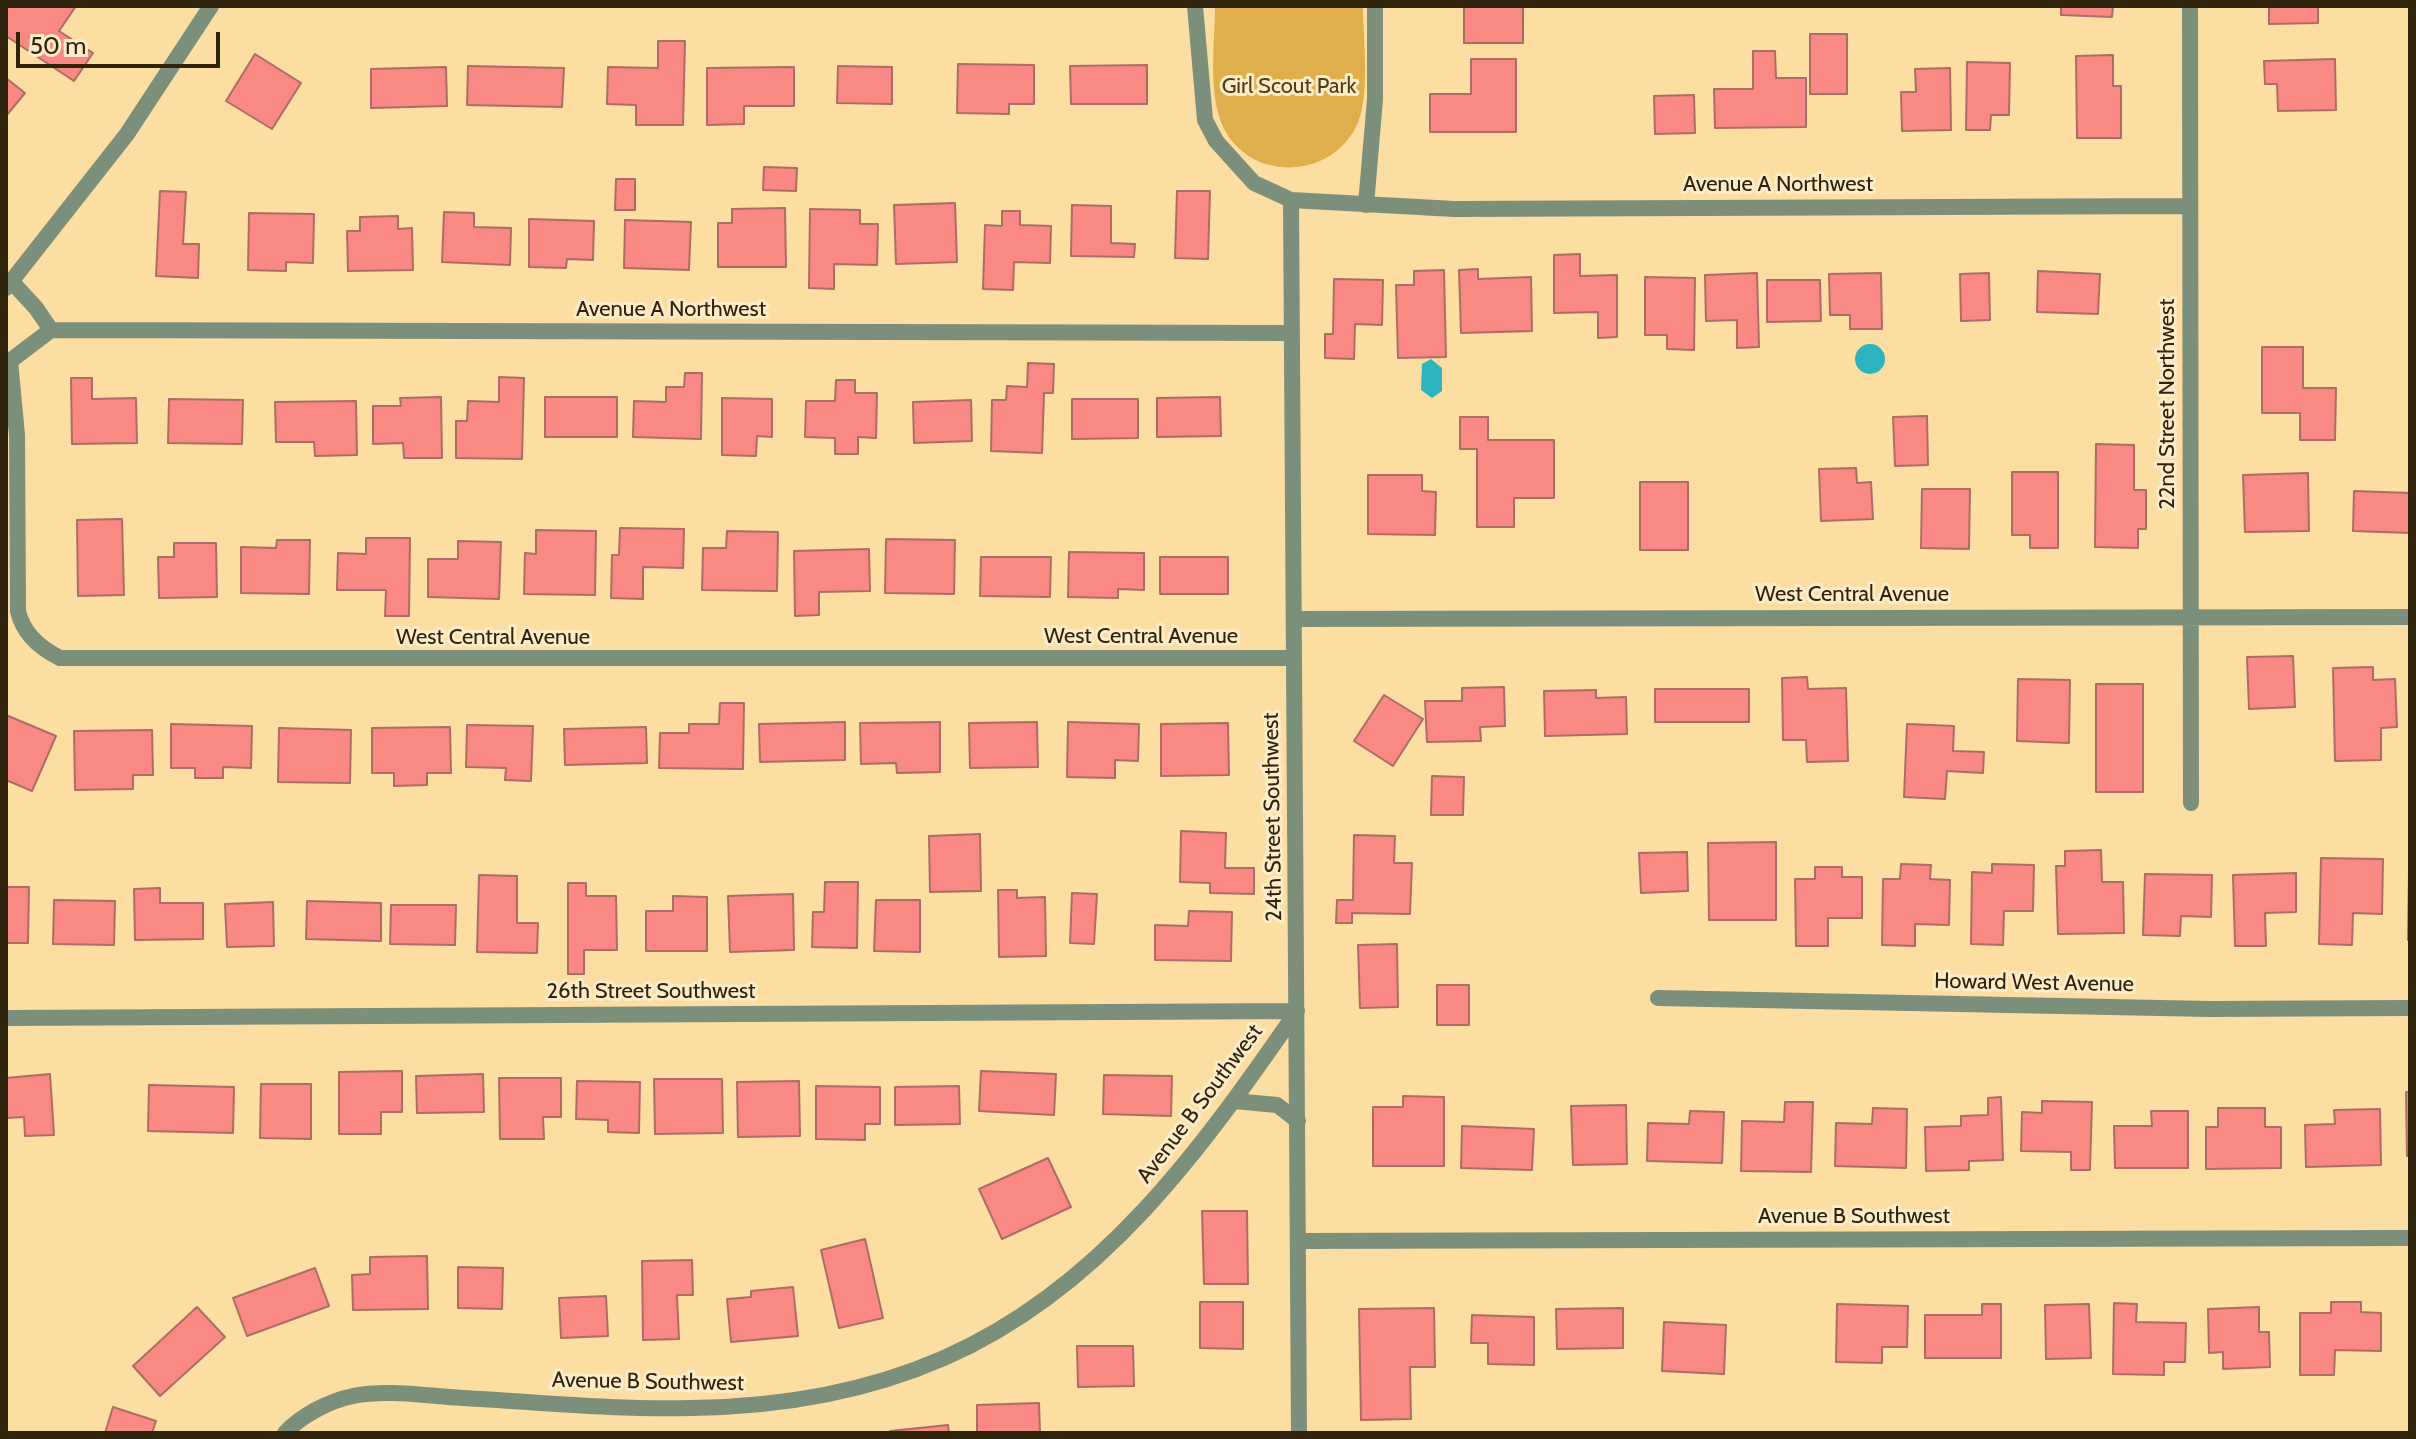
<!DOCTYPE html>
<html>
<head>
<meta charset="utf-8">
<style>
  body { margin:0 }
  #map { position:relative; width:2416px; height:1439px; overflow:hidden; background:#fcdda2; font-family:Cabin,sans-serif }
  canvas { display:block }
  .frame { position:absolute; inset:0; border:8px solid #2f230b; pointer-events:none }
  .scale { position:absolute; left:16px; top:32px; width:204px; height:36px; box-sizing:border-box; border:4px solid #2f230b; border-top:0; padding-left:10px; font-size:24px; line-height:28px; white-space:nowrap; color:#2f230b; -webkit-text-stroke:6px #feecc9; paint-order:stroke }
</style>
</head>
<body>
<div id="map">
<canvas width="2416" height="1439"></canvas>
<div class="frame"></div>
<div class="scale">50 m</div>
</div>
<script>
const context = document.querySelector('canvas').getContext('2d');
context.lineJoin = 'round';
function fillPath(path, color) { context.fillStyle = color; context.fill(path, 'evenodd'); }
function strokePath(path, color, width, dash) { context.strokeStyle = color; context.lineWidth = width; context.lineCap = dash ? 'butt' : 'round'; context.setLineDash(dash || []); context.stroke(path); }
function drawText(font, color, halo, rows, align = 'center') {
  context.font = font + ' Cabin,sans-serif'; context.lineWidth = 6; context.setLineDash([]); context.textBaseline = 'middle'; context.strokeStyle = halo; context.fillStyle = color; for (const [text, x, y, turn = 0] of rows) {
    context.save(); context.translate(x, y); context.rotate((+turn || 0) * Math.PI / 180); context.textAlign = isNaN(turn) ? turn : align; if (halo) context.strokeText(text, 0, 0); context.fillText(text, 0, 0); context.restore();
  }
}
const green = new Path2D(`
  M 1215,6 L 1363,6 C 1363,39 1371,98 1356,127 C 1326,185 1238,180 1219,116 C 1209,83 1215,40 1215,6 Z`);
const water = new Path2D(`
  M1855 359a15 15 0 1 1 30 0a15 15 0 1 1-30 0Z
  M 1431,359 L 1442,368 L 1442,391 L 1432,398 L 1421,390 L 1422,364 Z`);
const building = new Path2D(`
  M 6,6 L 76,6 L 59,31 L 93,53 L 74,81 L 6,36 Z
  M 2061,6 L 2113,6 L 2112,17 L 2061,15 Z
  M 2269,6 L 2318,6 L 2318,23 L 2269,24 Z
  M 1464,7 L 1523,7 L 1523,43 L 1464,43 Z
  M 1810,34 L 1847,34 L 1847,94 L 1810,94 Z
  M 658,41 L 685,41 L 683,125 L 636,125 L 636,105 L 607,104 L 608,67 L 658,68 Z
  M 1753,51 L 1775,51 L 1776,78 L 1806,78 L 1806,127 L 1715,128 L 1714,89 L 1753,89 Z
  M 255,54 L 301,83 L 272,129 L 226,101 Z
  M 2113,55 L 2113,86 L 2121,86 L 2121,138 L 2077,138 L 2076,56 Z
  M 1471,59 L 1516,59 L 1516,132 L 1430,132 L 1430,94 L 1471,94 Z
  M 2335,59 L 2336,110 L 2278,111 L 2277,84 L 2265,84 L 2264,61 Z
  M 1967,62 L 2010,63 L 2009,115 L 1991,115 L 1990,130 L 1966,130 Z
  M 958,64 L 1034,65 L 1034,104 L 1009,104 L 1009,114 L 957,113 Z
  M 1147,65 L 1147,104 L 1071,104 L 1070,66 Z
  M 468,66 L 564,68 L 562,107 L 467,105 Z
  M 838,66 L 892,67 L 892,104 L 837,103 Z
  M 446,67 L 447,106 L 371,108 L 371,69 Z
  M 794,67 L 794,106 L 744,106 L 744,124 L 707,125 L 707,68 Z
  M 1950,68 L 1951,130 L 1902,131 L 1901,92 L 1916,92 L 1915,69 Z
  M 6,78 L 25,93 L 6,116 Z
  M 1694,95 L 1695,133 L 1655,134 L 1654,96 Z
  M 764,167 L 797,168 L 796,191 L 763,190 Z
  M 616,179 L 635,179 L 635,210 L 615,210 Z
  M 160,191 L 186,192 L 183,244 L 199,244 L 198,278 L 156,276 Z
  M 1177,191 L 1210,191 L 1208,259 L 1175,258 Z
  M 955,203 L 957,262 L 896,264 L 894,205 Z
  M 1072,205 L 1111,206 L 1111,243 L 1135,244 L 1134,257 L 1071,256 Z
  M 785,208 L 786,267 L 718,267 L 718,223 L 732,223 L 732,209 Z
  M 810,209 L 860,210 L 860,224 L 878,224 L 877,265 L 834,264 L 834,289 L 809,288 Z
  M 1002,211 L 1020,211 L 1020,225 L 1051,226 L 1050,263 L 1014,262 L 1013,290 L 983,289 L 985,225 L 1002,226 Z
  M 444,212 L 474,213 L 474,227 L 511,228 L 510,265 L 442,262 Z
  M 249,213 L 314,214 L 313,263 L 286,262 L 286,271 L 248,270 Z
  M 398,216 L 398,229 L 412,228 L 413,270 L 348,271 L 347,231 L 360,231 L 360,217 Z
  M 529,219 L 594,221 L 593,260 L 567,259 L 566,268 L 529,267 Z
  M 625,220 L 691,222 L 689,270 L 624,268 Z
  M 1580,254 L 1580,276 L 1617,275 L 1617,337 L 1598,338 L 1598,312 L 1554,313 L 1554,255 Z
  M 1478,269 L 1478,279 L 1531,277 L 1532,331 L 1461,333 L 1459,270 Z
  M 1444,270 L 1446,357 L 1398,358 L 1396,285 L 1414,285 L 1414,271 Z
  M 2038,271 L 2100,274 L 2098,314 L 2037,312 Z
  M 1757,273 L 1759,347 L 1737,348 L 1737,320 L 1706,321 L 1705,275 Z
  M 1881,273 L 1882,329 L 1850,329 L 1850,315 L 1830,315 L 1829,274 Z
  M 1989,273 L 1990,320 L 1961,321 L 1960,274 Z
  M 1645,277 L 1695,278 L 1694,350 L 1667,349 L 1667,335 L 1645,335 Z
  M 1334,279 L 1383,280 L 1382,325 L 1355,324 L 1354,359 L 1325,358 L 1325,334 L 1333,334 Z
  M 1767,280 L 1820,280 L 1821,321 L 1767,322 Z
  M 2262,347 L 2303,347 L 2303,388 L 2336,388 L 2335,440 L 2300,440 L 2300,413 L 2262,413 Z
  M 1028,363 L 1054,364 L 1053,393 L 1044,393 L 1042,453 L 991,451 L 992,400 L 1006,400 L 1007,386 L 1027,387 Z
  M 685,373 L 702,373 L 701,439 L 633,437 L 634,401 L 666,402 L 666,387 L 684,387 Z
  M 499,377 L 524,378 L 522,459 L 456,458 L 456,421 L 467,421 L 468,401 L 499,402 Z
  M 71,378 L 92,378 L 92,399 L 136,398 L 137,443 L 72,444 Z
  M 836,380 L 855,380 L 855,393 L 877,393 L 876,438 L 858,437 L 858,454 L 835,454 L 835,438 L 805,437 L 806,401 L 835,401 Z
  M 441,397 L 442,458 L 404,458 L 403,443 L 373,444 L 373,406 L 401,406 L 400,398 Z
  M 545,397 L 617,397 L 617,437 L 545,437 Z
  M 1220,397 L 1221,436 L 1157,437 L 1157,398 Z
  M 722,398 L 772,399 L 772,437 L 757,436 L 756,456 L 722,455 Z
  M 169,399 L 243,400 L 242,444 L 168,443 Z
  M 1072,399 L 1138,399 L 1138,438 L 1072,439 Z
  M 971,400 L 972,441 L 914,443 L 913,402 Z
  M 356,401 L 357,455 L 315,456 L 314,442 L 276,442 L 275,402 Z
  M 1927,416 L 1928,465 L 1895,466 L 1893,417 Z
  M 1460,417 L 1488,417 L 1488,440 L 1554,440 L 1554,498 L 1514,498 L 1514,527 L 1477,527 L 1477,449 L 1460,449 Z
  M 2096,444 L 2134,445 L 2134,490 L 2146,490 L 2146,529 L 2138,529 L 2138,548 L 2095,547 Z
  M 1856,468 L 1857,483 L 1871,482 L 1873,519 L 1821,521 L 1819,469 Z
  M 2012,472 L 2058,472 L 2058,548 L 2030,548 L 2030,535 L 2012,535 Z
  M 2308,473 L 2309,531 L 2245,532 L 2243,475 Z
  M 1368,475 L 1422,475 L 1422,491 L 1436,492 L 1435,535 L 1368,534 Z
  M 1640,482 L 1688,482 L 1688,550 L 1640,550 Z
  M 1922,489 L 1970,489 L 1969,549 L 1921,548 Z
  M 2354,491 L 2410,493 L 2410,533 L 2353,531 Z
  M 122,519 L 124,595 L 78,596 L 77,520 Z
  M 620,528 L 684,529 L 683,568 L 643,567 L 643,599 L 611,598 L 612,555 L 619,555 Z
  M 536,530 L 596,531 L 595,595 L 524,594 L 525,553 L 536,554 Z
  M 727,531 L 778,532 L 777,591 L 702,590 L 703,548 L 726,548 Z
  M 366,538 L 410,538 L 409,616 L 385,616 L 386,590 L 337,590 L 338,553 L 366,554 Z
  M 886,539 L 955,540 L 954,594 L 885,593 Z
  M 277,540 L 310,540 L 309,594 L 241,593 L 241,547 L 276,548 Z
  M 458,541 L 501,542 L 499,599 L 428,597 L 428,559 L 458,559 Z
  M 174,543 L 216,543 L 217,597 L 159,598 L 158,557 L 174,557 Z
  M 869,549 L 870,591 L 819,592 L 819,615 L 795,616 L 794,551 Z
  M 1069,552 L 1144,553 L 1144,590 L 1118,589 L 1118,598 L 1068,597 Z
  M 981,557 L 1051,557 L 1050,597 L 980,596 Z
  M 1160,557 L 1228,557 L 1228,594 L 1160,594 Z
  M 2293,656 L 2295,707 L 2249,709 L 2247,657 Z
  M 2373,667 L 2373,680 L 2395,679 L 2397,727 L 2381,728 L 2381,760 L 2335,761 L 2333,668 Z
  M 1807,677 L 1808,689 L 1846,688 L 1848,761 L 1807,762 L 1806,740 L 1783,740 L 1782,678 Z
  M 2018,679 L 2070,680 L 2069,743 L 2017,741 Z
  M 2096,684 L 2143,684 L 2143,792 L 2096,792 Z
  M 1504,687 L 1505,726 L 1480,727 L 1481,741 L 1427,742 L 1425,701 L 1462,701 L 1462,688 Z
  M 1655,689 L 1749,689 L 1749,722 L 1655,722 Z
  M 1596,690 L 1596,698 L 1626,697 L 1627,734 L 1545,736 L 1544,691 Z
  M 1384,695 L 1423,719 L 1393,766 L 1354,741 Z
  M 720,703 L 744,703 L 743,769 L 659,768 L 660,733 L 689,733 L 689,724 L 719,724 Z
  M 6,715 L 56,736 L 32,791 L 6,780 Z
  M 845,722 L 845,760 L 760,762 L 759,724 Z
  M 940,722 L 940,772 L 897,773 L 896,763 L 861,764 L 860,723 Z
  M 1037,722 L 1038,767 L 970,768 L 969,723 Z
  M 1068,722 L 1139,724 L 1138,761 L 1115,760 L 1115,778 L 1067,777 Z
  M 1228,723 L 1229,775 L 1161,776 L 1161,724 Z
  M 171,724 L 252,726 L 251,768 L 223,767 L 223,778 L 195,778 L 195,768 L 171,768 Z
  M 1907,724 L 1954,726 L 1953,751 L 1984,752 L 1983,773 L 1947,771 L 1945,799 L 1904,797 Z
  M 467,725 L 533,726 L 531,781 L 505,780 L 506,768 L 466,767 Z
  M 450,727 L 451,773 L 427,773 L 427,785 L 394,786 L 394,773 L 372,773 L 372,728 Z
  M 646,727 L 647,763 L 565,765 L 564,729 Z
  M 279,728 L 351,730 L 350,783 L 278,782 Z
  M 152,730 L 153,775 L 133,775 L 133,789 L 75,790 L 74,731 Z
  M 1432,776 L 1464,777 L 1463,815 L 1431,815 Z
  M 1181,831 L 1226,833 L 1225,868 L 1254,868 L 1254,894 L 1210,893 L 1210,883 L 1180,882 Z
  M 980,834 L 981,891 L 930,892 L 929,836 Z
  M 1354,835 L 1395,836 L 1394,863 L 1412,863 L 1410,914 L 1352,913 L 1352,923 L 1336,923 L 1337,900 L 1353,900 Z
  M 1776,842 L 1776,920 L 1709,920 L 1708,843 Z
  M 2101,850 L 2102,882 L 2123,882 L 2124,933 L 2058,934 L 2056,866 L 2065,866 L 2065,851 Z
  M 1687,852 L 1688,891 L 1641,893 L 1639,853 Z
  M 2321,858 L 2383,859 L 2382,914 L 2353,913 L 2352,945 L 2319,944 Z
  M 1901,864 L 1931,865 L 1930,879 L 1950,880 L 1949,925 L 1915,924 L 1915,946 L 1882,945 L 1883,879 L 1900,879 Z
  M 1992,864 L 2034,865 L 2033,911 L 2004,911 L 2003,945 L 1971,944 L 1972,872 L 1992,873 Z
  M 1815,867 L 1842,867 L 1842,877 L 1862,877 L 1862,918 L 1828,918 L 1828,946 L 1796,946 L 1795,879 L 1815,879 Z
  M 2409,872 L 2410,872 L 2410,940 L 2408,940 Z
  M 2296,873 L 2296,912 L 2265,913 L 2266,946 L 2235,946 L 2233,875 Z
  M 2145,874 L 2212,875 L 2211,917 L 2181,916 L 2180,936 L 2143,935 Z
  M 479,875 L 517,876 L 517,923 L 538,923 L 537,953 L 477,952 Z
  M 825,882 L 858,882 L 857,948 L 812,947 L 813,912 L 824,912 Z
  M 568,883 L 586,883 L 586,896 L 616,896 L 617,950 L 584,950 L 584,974 L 568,974 Z
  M 6,887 L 29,887 L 28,943 L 6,943 Z
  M 160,888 L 160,903 L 203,903 L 203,939 L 135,940 L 134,889 Z
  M 998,890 L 1017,890 L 1017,898 L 1045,897 L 1046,956 L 999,957 Z
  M 1072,893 L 1097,894 L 1094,944 L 1070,943 Z
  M 793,894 L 794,950 L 730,952 L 728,896 Z
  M 673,896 L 707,897 L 707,951 L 646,951 L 646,911 L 673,911 Z
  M 54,900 L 115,901 L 114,945 L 53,944 Z
  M 876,900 L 920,900 L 920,952 L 874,951 Z
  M 307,901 L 381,903 L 381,941 L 306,939 Z
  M 273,902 L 274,946 L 227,947 L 225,904 Z
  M 391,905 L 456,905 L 455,945 L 390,944 Z
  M 1189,911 L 1232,912 L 1231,961 L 1155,960 L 1155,925 L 1188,926 Z
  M 1397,944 L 1398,1007 L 1360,1008 L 1358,945 Z
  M 1437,985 L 1469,985 L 1469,1025 L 1437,1025 Z
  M 402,1071 L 402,1112 L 381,1112 L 381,1134 L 339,1134 L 339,1072 Z
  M 981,1071 L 1056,1074 L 1054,1115 L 979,1111 Z
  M 50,1074 L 54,1135 L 25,1136 L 24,1117 L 6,1118 L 6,1078 Z
  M 483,1074 L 484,1112 L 417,1113 L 416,1076 Z
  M 1104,1075 L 1172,1076 L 1171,1116 L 1103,1114 Z
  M 499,1078 L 561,1078 L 561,1117 L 543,1117 L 544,1139 L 500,1139 Z
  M 654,1079 L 722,1079 L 723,1133 L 655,1134 Z
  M 577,1081 L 640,1082 L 639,1133 L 608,1132 L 608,1120 L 576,1119 Z
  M 799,1081 L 800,1136 L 738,1137 L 737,1082 Z
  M 261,1084 L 311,1084 L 311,1139 L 260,1138 Z
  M 149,1085 L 234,1087 L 233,1133 L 148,1131 Z
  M 816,1086 L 880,1087 L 880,1124 L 865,1124 L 865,1140 L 816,1139 Z
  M 959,1086 L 960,1124 L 895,1125 L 895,1087 Z
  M 2406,1092 L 2410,1092 L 2410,1156 L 2407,1156 Z
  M 1403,1096 L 1444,1097 L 1444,1166 L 1373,1166 L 1373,1107 L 1403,1107 Z
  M 2001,1097 L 2003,1160 L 1969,1161 L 1969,1170 L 1926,1171 L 1925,1127 L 1961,1126 L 1961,1116 L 1988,1115 L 1988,1098 Z
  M 2042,1101 L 2092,1102 L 2090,1170 L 2071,1170 L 2071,1152 L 2021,1151 L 2022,1112 L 2042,1113 Z
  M 1785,1102 L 1813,1102 L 1811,1172 L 1741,1171 L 1742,1121 L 1784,1122 Z
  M 1626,1105 L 1627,1164 L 1573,1165 L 1571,1106 Z
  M 1873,1108 L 1907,1109 L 1906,1168 L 1835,1166 L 1836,1123 L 1872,1124 Z
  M 2218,1108 L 2265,1108 L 2265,1127 L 2281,1127 L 2281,1168 L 2206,1169 L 2206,1127 L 2218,1127 Z
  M 2380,1109 L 2381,1165 L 2306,1167 L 2305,1125 L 2335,1124 L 2334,1110 Z
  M 1690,1111 L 1724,1112 L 1722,1163 L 1647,1161 L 1648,1123 L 1689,1124 Z
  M 2151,1111 L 2188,1111 L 2188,1168 L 2115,1168 L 2114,1126 L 2152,1126 Z
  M 1462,1126 L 1534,1129 L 1532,1170 L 1461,1168 Z
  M 1048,1158 L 1071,1207 L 1002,1239 L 979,1189 Z
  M 1202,1211 L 1247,1211 L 1248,1284 L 1204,1284 Z
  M 865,1239 L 883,1318 L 839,1328 L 821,1250 Z
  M 427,1256 L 428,1309 L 353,1310 L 352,1275 L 370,1274 L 370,1257 Z
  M 692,1260 L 693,1295 L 677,1295 L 679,1339 L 643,1340 L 642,1261 Z
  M 458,1267 L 503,1268 L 502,1309 L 458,1308 Z
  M 315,1268 L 329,1306 L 247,1336 L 233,1298 Z
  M 793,1287 L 798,1336 L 731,1342 L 727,1299 L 751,1297 L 751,1291 Z
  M 606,1296 L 608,1336 L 561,1338 L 559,1298 Z
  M 1200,1302 L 1243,1302 L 1243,1349 L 1200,1348 Z
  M 2331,1302 L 2361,1302 L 2361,1312 L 2381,1313 L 2381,1351 L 2335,1350 L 2334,1375 L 2300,1375 L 2300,1313 L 2331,1313 Z
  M 2114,1303 L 2137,1304 L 2136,1322 L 2186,1323 L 2185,1362 L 2164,1362 L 2164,1375 L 2113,1374 Z
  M 1837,1304 L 1908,1306 L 1907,1347 L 1882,1347 L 1882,1363 L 1836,1362 Z
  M 1982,1304 L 2001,1304 L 2001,1358 L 1925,1358 L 1925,1315 L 1982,1315 Z
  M 2089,1304 L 2091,1358 L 2046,1359 L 2045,1305 Z
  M 197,1307 L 225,1337 L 160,1396 L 133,1366 Z
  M 2259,1307 L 2259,1332 L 2269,1332 L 2270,1367 L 2223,1369 L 2223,1352 L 2209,1353 L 2208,1309 Z
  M 1434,1308 L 1435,1367 L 1410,1367 L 1411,1419 L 1361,1420 L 1359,1309 Z
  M 1623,1308 L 1623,1348 L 1557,1349 L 1556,1309 Z
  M 1472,1315 L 1534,1317 L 1534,1365 L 1488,1364 L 1488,1343 L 1471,1343 Z
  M 1664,1322 L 1726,1325 L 1724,1374 L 1662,1371 Z
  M 1077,1346 L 1133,1346 L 1134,1386 L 1078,1387 Z
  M 1039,1403 L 1040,1433 L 977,1433 L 977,1405 Z
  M 113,1407 L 156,1421 L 152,1433 L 105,1433 Z
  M 948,1425 L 949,1433 L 890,1433 L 890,1431 Z`);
const street = new Path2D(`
  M 1195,6 L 1205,120 L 1216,141 L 1254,183 L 1291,200 L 1454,209 L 2190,206
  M 2190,6 L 2191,803
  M 1291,200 L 1299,1433
  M 1366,205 L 1375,99 L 1375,6
  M 12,282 L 36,308 L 51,330
  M 6,288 L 127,134 L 211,6
  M 51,330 L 1292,333
  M 10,361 L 17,435 L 18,611 C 23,634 40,648 60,658 L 1293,658
  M 10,361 L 51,330
  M 1294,619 L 2410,617
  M 1658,998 L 2210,1009 L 2410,1008
  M 6,1018 L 1297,1011
  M 1234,1101 L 1277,1105 L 1298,1121
  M 1299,1241 L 2410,1238
  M 285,1433 C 302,1415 329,1401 353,1396 C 387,1389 427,1396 462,1398 C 538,1402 615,1410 691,1408 C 778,1407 864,1393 944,1358 C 1102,1289 1202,1148 1297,1011`);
const parkNames = [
  ["Girl Scout Park",1289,87]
];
const streetNames = [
  ["Avenue A Northwest",1778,185],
  ["Avenue A Northwest",671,310],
  ["22nd Street Northwest",2168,404,-90],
  ["West Central Avenue",1852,595],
  ["West Central Avenue",1141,637],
  ["West Central Avenue",493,638],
  ["24th Street Southwest",1273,817,-91],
  ["Howard West Avenue",2034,983,1],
  ["26th Street Southwest",651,992],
  ["Avenue B Southwest",1200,1104,-53],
  ["Avenue B Southwest",1854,1217],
  ["Avenue B Southwest",648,1382,1]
];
fillPath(green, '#dfaf4c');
fillPath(water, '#2db4bf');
fillPath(building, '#fa8984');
strokePath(building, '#ac6c68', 2);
strokePath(street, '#7c8f7a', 16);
drawText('22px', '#523d0f', '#feecc9', parkNames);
drawText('22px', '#2f230b', '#feecc9', streetNames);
</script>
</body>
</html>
